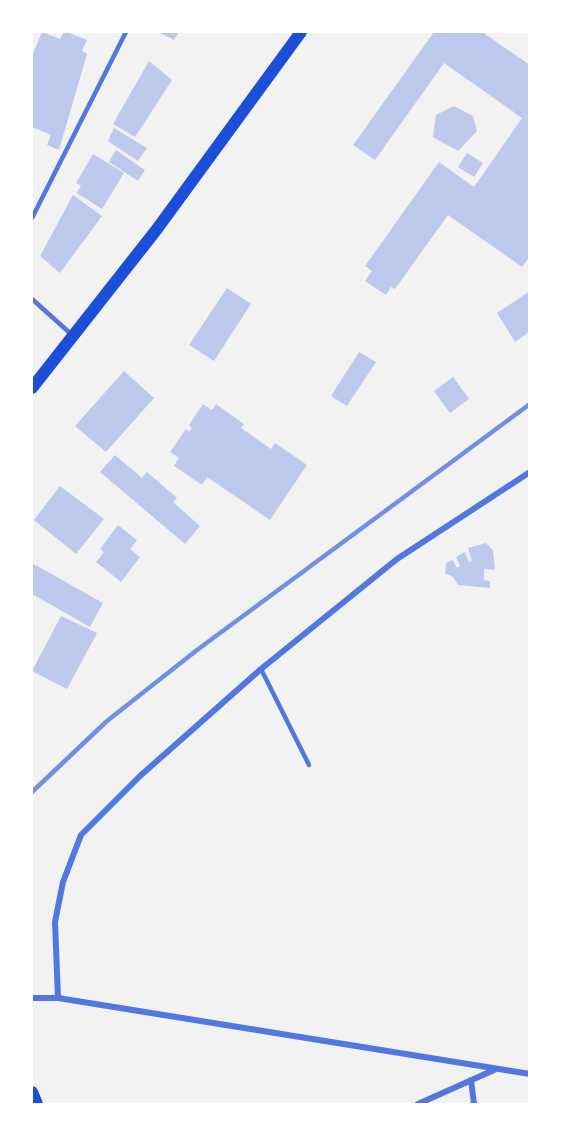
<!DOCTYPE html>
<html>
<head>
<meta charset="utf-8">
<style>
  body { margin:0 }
  #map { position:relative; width:561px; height:1136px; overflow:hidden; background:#f2f2f2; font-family:Karla,sans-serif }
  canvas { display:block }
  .frame { position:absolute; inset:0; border:33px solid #fff; pointer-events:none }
</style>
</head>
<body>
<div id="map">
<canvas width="561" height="1136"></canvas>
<div class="frame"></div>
</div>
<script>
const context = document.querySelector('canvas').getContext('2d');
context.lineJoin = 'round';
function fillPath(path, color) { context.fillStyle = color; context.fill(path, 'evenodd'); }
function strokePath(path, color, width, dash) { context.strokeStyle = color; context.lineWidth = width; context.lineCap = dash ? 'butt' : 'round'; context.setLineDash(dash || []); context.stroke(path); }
const building = new Path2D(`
  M 42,32 L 60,39 L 64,32 L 67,32 L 87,40 L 82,51 L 87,54 L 59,150 L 47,145 L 51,135 L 32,127 L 32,56 Z
  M 158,32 L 179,32 L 174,40 Z
  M 434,32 L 482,32 L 530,65 L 530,256 L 522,267 L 448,215 L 395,289 L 391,287 L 386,295 L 365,281 L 372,271 L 365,266 L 439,162 L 474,187 L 522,118 L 444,63 L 375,160 L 353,145 Z
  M 149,61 L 172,80 L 135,137 L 113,124 Z
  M 454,106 L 473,116 L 477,131 L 458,151 L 433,137 L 436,115 Z
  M 114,128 L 147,148 L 138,161 L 108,141 Z
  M 116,150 L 145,170 L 138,181 L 109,162 Z
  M 467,153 L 483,163 L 474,177 L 458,167 Z
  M 93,154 L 124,173 L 102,209 L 77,193 L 81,186 L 76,183 Z
  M 73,195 L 102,216 L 60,273 L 40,256 Z
  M 227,288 L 251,304 L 214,361 L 189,345 Z
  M 530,291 L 530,331 L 515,342 L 497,313 Z
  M 359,352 L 376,362 L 347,406 L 331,396 Z
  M 124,371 L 154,398 L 106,452 L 75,426 Z
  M 453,377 L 469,399 L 450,413 L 434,391 Z
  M 203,404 L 212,410 L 216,404 L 244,424 L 241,428 L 271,449 L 275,443 L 307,465 L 270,520 L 207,477 L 202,485 L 174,466 L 179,458 L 170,452 L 186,429 L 189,432 L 192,428 L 189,425 Z
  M 115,455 L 142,478 L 147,472 L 177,498 L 173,502 L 200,526 L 185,544 L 100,472 Z
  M 60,486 L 104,519 L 76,554 L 34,520 Z
  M 118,525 L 137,540 L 130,549 L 140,557 L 121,582 L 96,562 L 104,552 L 100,549 Z
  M 486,543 L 493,550 L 495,570 L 484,569 L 484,580 L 490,581 L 490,588 L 458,585 L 453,577 L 445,573 L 446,563 L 453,560 L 457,568 L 460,566 L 456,557 L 465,552 L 469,562 L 472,561 L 468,548 Z
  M 32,563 L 103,603 L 90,627 L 32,594 Z
  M 61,616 L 97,633 L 67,689 L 32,671 Z`);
const service = new Path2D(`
  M 32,218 L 126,32
  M 32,299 L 71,334
  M 261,669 L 309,765`);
const minor = new Path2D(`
  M 32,998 L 58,998 L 530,1074
  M 58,998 L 55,922 L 63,882 L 81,835 L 140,776 L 261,669 L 397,559 L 530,472
  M 471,1080 L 474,1104
  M 418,1104 L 494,1070`);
const secondary = new Path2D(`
  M 32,388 L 157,229 L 301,32
  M 32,1092 L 37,1104`);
const rail = new Path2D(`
  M 32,792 L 107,721 L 197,650 L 530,404`);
fillPath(building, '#bdc9ec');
strokePath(service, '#5277de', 4.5);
strokePath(minor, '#5277de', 6);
strokePath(secondary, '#1d4ed8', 12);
strokePath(rail, '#7290e2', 4.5);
</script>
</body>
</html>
